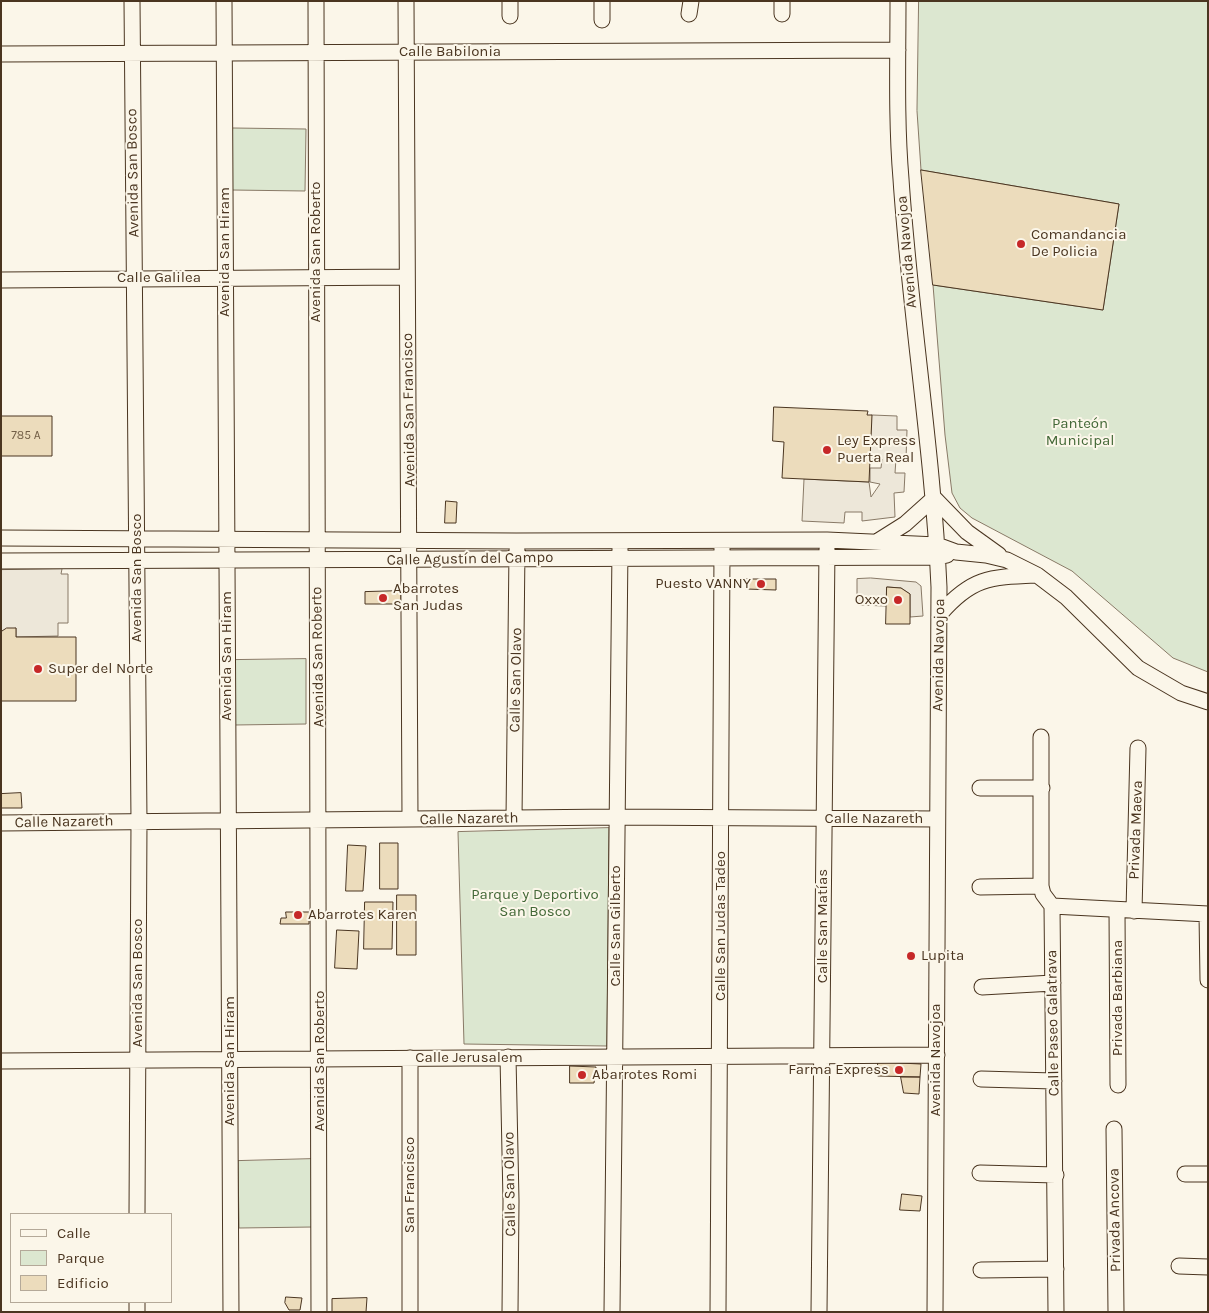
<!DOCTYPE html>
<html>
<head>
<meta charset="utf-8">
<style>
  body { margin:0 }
  #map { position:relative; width:1209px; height:1313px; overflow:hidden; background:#fbf6e9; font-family:Karla,sans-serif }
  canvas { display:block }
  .frame { position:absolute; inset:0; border:2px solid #4a3520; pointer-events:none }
  .legend { position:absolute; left:10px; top:1213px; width:162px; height:90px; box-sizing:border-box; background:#fbf6e9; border:1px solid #b4a999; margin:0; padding:6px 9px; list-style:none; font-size:15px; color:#4a3520 }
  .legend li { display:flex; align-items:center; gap:10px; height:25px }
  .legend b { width:25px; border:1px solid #b4a999 }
</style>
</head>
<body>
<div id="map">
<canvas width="1209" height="1313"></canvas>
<div class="frame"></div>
<ul class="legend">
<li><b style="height:6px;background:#fbf6e9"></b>Calle</li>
<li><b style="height:14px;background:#dce7d0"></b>Parque</li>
<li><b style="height:14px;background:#ecdcbc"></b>Edificio</li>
</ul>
</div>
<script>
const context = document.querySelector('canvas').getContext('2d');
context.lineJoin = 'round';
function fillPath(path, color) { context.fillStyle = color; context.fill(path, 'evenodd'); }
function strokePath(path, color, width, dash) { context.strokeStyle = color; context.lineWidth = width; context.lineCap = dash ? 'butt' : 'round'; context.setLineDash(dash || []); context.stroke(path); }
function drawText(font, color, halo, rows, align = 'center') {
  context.font = font + ' Karla,sans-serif'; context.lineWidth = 4; context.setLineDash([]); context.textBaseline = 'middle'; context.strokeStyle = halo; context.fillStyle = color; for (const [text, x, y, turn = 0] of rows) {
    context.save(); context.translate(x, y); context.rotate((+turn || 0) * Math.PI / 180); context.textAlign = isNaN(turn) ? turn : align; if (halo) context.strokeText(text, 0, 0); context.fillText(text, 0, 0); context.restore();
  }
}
const green = new Path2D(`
  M 919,1 L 1208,1 L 1208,672 L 1173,658 L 1072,571 L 972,518 L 960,508 L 952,493 L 945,435 L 933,285 L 1103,310 L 1119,204 L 921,170 L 917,111 Z
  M 233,128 L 306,129 L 305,191 L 231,190 Z
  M 306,659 L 306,724 L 234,725 L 234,660 Z
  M 609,828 L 607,1046 L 464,1044 L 458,832 Z
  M 313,1159 L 313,1227 L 239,1228 L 238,1161 Z`);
const parking = new Path2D(`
  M 872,415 L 897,416 L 897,430 L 907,430 L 906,459 L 896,459 L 895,473 L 905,473 L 904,492 L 894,493 L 895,517 L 862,521 L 862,512 L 845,512 L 844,523 L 802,521 L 804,479 L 869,482 L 871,497 L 880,484 L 870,482 L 870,468 L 881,468 L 882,459 L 870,458 Z
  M 62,569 L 61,574 L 68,574 L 68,623 L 58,623 L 58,636 L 16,637 L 16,628 L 1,632 L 1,570 Z
  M 871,578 L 916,582 L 921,586 L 923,616 L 910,617 L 910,594 L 901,588 L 887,587 L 886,606 L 859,605 L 857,602 L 857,579 Z`);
const building = new Path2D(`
  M 921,170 L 1119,204 L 1103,310 L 933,285 Z
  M 774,407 L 868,411 L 867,415 L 872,415 L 869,482 L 782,478 L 784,442 L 773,441 Z
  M 1,416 L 52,416 L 52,456 L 1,456 Z
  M 446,501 L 457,502 L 456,523 L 445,523 Z
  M 746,579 L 776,579 L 776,590 L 746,589 Z
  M 887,587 L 901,588 L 910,594 L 910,624 L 886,624 Z
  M 401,591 L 401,604 L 365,604 L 365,592 Z
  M 7,628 L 16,628 L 16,637 L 76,637 L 76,701 L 1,701 L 1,632 Z
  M 21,793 L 22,808 L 1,808 L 1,794 Z
  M 380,843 L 398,843 L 398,889 L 380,889 Z
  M 348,845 L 366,846 L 363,891 L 346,891 Z
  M 397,895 L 416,895 L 416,955 L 397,955 Z
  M 365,902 L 393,902 L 392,949 L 364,949 Z
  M 286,912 L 309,912 L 309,924 L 280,924 L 281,918 L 286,918 Z
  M 337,930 L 359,931 L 357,969 L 335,968 Z
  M 878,1062 L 921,1064 L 920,1077 L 878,1076 Z
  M 570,1066 L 596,1067 L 594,1083 L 570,1083 Z
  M 901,1077 L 920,1077 L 919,1094 L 904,1093 Z
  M 902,1194 L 922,1196 L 920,1211 L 900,1210 Z
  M 286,1297 L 302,1298 L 300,1310 L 289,1310 L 285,1303 Z
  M 367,1298 L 366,1312 L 332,1312 L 332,1299 Z`);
const minor = new Path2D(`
  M 132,1 L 139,821 L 137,1214
  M 224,1 L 231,1312
  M 316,1 L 319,1312
  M 406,1 C 405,274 411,546 410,819
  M 510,1 L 510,16
  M 898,1 C 898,61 896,120 901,179 C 910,315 933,451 939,587 L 935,1312
  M 689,14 L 691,1
  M 782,14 L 782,1
  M 602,20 L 602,1
  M 1,54 L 898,50
  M 1,280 L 407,277
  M 1,538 L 516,541 L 827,540 L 937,545 L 956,552 L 986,555 L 1007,560 L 1037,575 L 1066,597 L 1138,668 L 1181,693 L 1208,702
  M 878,541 L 905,524 L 934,498 L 967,532 L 999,555
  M 1,561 L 938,557 L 947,555
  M 940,614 C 971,578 989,577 1035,575
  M 1041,737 L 1041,886 L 1043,894 L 1052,906 L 1056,1312
  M 980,788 L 1042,788
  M 514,818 L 517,550
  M 1,823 L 617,817 L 937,819
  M 980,887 L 1041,886
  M 1052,906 L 1208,914
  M 1117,910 L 1118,1085
  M 1134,911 L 1138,748
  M 1207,914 L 1208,980
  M 982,987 L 1053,983
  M 508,1057 L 511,1201 L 510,1312
  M 410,1058 L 410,1312
  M 1,1061 L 937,1055
  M 981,1079 L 1054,1081
  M 1114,1129 L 1116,1312
  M 980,1173 L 1056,1175
  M 1185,1174 L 1208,1174
  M 1179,1266 L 1208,1267
  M 981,1270 L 1056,1269
  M 137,1312 L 137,1302
  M 612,1312 L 620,548
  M 718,1312 L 722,548
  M 819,1312 L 827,549`);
const markers = [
  [1021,244,5,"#c62828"],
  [827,450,5,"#c62828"],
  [761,584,5,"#c62828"],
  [383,598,5,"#c62828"],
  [898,600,5,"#c62828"],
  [38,669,5,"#c62828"],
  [298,915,5,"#c62828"],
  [911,956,5,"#c62828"],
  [899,1070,5,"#c62828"],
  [582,1075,5,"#c62828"]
];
const numberNames = [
  ["785 A",26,436]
];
const streetNames = [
  ["Calle Babilonia",450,52],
  ["Avenida San Bosco",133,173,-91],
  ["Avenida San Hiram",225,252,-90],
  ["Avenida San Roberto",316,252,-90],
  ["Avenida Navojoa",907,252,-95],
  ["Calle Galilea",159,278],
  ["Avenida San Francisco",409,410,-91],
  ["Calle Agustín del Campo",470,559,-1],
  ["Avenida San Bosco",137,578,-90],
  ["Avenida Navojoa",939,655,-89],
  ["Avenida San Hiram",227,656,-90],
  ["Avenida San Roberto",318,657,-91],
  ["Calle San Olavo",516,680,-89],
  ["Calle Nazareth",469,819,-1],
  ["Calle Nazareth",874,819],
  ["Calle Nazareth",64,822,-1],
  ["Privada Maeva",1136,830,-88],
  ["Calle San Gilberto",616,926,-90],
  ["Calle San Judas Tadeo",721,926,-90],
  ["Calle San Matías",823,926,-90],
  ["Avenida San Bosco",138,983,-90],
  ["Privada Barbiana",1118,998,-90],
  ["Calle Paseo Galatrava",1053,1023,-91],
  ["Calle Jerusalem",469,1058],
  ["Avenida Navojoa",936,1060,-90],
  ["Avenida San Hiram",230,1061,-90],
  ["Avenida San Roberto",320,1061,-90],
  ["Calle San Olavo",510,1184,-91],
  ["San Francisco",410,1185,-90],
  ["Privada Ancova",1115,1220,-91]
];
const poiNames = [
  ["Comandancia",1031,235],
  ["De Policia",1031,252],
  ["Ley Express",837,441],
  ["Puerta Real",837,458],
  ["Puesto VANNY",751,584,"right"],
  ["Abarrotes",393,589],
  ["San Judas",393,606],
  ["Oxxo",888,600,"right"],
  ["Super del Norte",48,669],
  ["Abarrotes Karen",308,915],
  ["Lupita",921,956],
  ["Farma Express",889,1070,"right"],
  ["Abarrotes Romi",592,1075]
];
const parkNames = [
  ["Panteón",1080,424],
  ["Municipal",1080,441],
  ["Parque y Deportivo",535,895],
  ["San Bosco",535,912]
];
fillPath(green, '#dce7d0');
strokePath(green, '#887966', 1);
fillPath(parking, '#ede7d9');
strokePath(parking, '#887966', 1);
fillPath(building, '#ecdcbc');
strokePath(building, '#4a3520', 1);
strokePath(minor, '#4a3520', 17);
strokePath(minor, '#fbf6e9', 15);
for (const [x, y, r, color] of markers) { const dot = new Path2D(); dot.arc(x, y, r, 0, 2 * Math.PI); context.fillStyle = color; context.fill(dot); strokePath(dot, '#fbf6e9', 2); }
drawText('12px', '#725f47', null, numberNames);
drawText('15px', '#4a3520', '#fbf6e9', streetNames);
drawText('15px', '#4a3520', '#fbf6e9', poiNames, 'left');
drawText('15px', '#436837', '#fbf6e9', parkNames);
</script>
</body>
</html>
